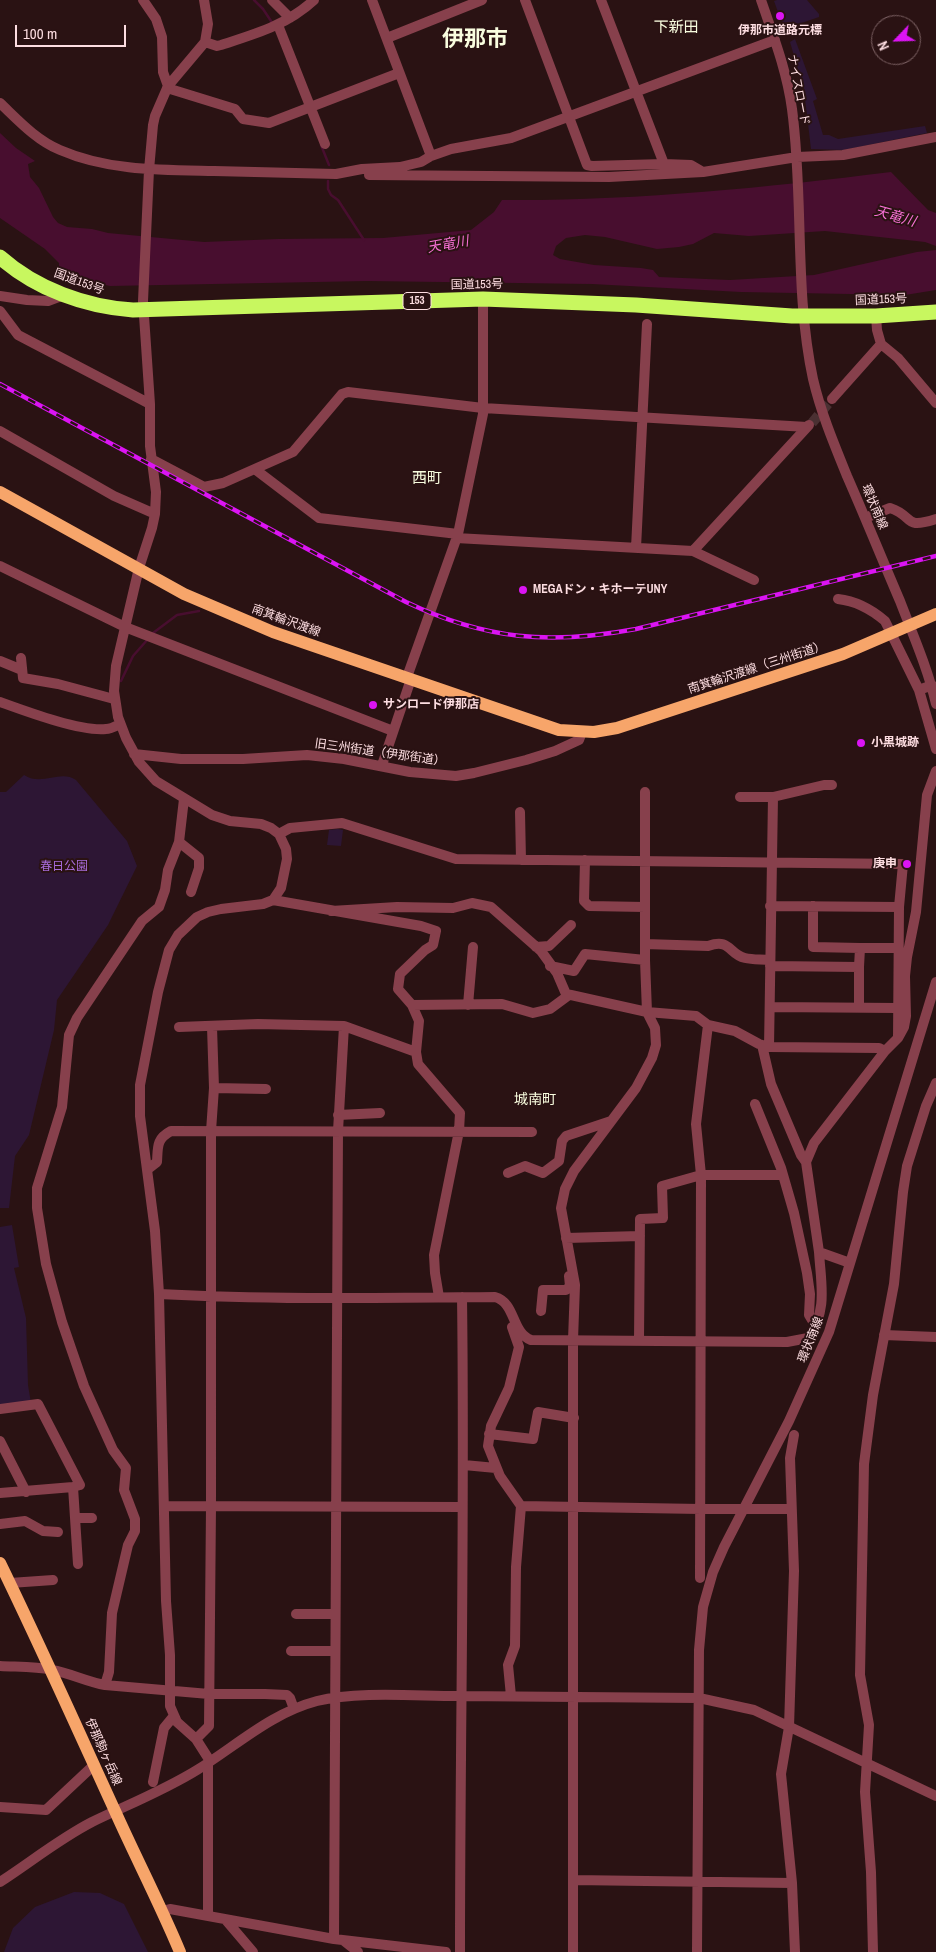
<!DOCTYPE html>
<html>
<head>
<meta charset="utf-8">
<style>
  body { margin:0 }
  #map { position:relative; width:936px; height:1952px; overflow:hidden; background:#2a1213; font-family:"Archivo Narrow",sans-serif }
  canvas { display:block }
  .north { position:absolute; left:871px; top:15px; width:50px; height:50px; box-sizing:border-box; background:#2a1213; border:1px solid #7e6365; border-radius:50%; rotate:246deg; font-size:14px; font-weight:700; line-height:20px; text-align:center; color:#fddde1 }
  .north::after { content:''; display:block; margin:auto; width:18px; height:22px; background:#db14f3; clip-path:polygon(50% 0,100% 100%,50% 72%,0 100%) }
  .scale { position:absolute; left:15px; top:25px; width:111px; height:22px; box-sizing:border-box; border:2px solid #fddde1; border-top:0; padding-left:6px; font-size:15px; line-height:18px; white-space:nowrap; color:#fddde1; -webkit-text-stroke:4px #2a1213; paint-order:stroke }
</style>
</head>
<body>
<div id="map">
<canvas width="936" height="1952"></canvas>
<div class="north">N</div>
<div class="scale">100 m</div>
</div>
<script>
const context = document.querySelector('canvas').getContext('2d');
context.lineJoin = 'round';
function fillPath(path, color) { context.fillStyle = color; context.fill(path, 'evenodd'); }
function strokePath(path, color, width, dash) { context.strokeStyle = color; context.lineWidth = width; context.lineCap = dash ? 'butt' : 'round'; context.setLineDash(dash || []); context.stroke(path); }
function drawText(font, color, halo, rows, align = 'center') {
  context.font = font + ' "Archivo Narrow","Noto Sans JP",sans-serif'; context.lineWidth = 4; context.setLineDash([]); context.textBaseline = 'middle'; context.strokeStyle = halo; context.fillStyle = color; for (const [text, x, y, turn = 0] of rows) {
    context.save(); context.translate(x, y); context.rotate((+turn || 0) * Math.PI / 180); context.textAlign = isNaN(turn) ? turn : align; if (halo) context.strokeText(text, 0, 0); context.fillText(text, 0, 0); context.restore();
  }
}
const green = new Path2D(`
  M 777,0 L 807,0 L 819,14 L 819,17 L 784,29 L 774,1 Z
  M 795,39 L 817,99 L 813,101 L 823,135 L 829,135 L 838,139 L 925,126 L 927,133 L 844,150 L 811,149 L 804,90 L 790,42 Z
  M 24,775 C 42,787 60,769 76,780 L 127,841 L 137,866 L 108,925 L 57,1000 L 54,1030 L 29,1135 L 15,1156 L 9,1208 L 0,1208 L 0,792 L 6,792 Z
  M 338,829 L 343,830 L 341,846 L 327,845 L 329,830 Z
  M 12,1225 L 19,1267 L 14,1268 L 26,1318 L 28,1385 L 31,1403 L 0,1407 L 0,1227 Z
  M 74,1892 L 100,1893 L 124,1904 L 148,1952 L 4,1952 L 13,1928 L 35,1907 Z`);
const water = new Path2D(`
  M 0,133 L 16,148 L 35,161 L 28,164 L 30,177 L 39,188 L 53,217 L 58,223 L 67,227 L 92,229 L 108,233 L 204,242 L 278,239 L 383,238 L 471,230 L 494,212 L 502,200 C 633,201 762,188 891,172 L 928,210 L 936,213 L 936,246 L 925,242 L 825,231 L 749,236 L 714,233 L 693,244 L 679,247 L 657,249 L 605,237 L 585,235 L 566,238 L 556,246 L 553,255 L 560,259 L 594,265 L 641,268 L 653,270 L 659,277 L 730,280 L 814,275 L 917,252 L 936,250 L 936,290 L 905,295 L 741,292 L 592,284 L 367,281 L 110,286 L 83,280 L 59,270 L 59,263 L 45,249 L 0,218 Z`);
const stream = new Path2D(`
  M 254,0 L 263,9 L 273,24
  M 321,145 L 329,165
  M 328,181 L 328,189 L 331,195 L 338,200 L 364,240
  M 153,633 L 177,615 L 199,611
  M 121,681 L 133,656 L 148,639`);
const minorTunnel = new Path2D(`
  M 812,423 L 832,399`);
const minor = new Path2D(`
  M 143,0 L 156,19 L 162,37 L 163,72 L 168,86
  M 204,0 L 208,24 L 205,42 L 168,86 L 155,116 L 153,125 L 149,170 L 143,301 L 150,404 L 150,446 L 156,492 L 155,514 L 152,528 L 139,568 L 116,666 L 114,691 L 118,717 L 126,738 L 139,762 L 156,781 L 212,815 L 230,821 L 261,824 L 271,828 L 279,834 L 286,849 L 287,859 L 281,888 L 273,900 L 263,904 L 221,909 L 208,912 L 197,917 L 178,935 L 169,950 L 158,992 L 140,1085 L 140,1116 L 155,1231 L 159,1294 L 166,1601 L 170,1655 L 170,1706 L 177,1722 L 196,1739 L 210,1761
  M 272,0 L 290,18
  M 372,0 L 431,156
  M 525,0 L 587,165 L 592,166 L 664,164
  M 601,0 L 664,164 L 691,165 L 703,172
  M 761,0 C 773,35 787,71 792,109 C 804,198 794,291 813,379 C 821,413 834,444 847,476 C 865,517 882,559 900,601 C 913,635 928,669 936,704
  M 278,25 L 325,144
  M 387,38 L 482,0
  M 205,42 L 217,46 L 221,45 C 255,34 287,25 314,0
  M 167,88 L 235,109 L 243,119 L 269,123 L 399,73
  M 0,103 C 18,120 36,140 60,150 C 108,171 162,170 214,171 C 254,172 295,173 336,174 L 362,169 L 400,167 L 421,162 L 431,156 L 451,149 L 511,138 L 775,40
  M 369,175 L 609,177 L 703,172 L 797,157 L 843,155 L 936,137
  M 0,296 L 27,300 L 48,301 L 64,295
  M 0,311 L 18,335 L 150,404
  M 881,344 L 898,358 L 936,403
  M 832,399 L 881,344 L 877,330 L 876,316
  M 0,431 L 114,496 L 155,514
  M 151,459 L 204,487 L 223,483 L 293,452 L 342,394 L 348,392 L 483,408 L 807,427
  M 256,470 L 319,518 L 458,534
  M 865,518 L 890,508 C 915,516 902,530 936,519
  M 456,538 L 693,551 L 754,580
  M 636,548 L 647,324
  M 693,551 L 809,425
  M 0,566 L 125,627 L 393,731
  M 838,599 C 856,601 871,609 885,621 L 919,690 L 932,685
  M 21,658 L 23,678 L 58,684 L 114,699
  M 0,661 L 22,670
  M 407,677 L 458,534 L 483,414 L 483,299
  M 919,690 L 936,749
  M 0,702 C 25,711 81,732 106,729 C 111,729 116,726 120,724
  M 134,754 L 181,759 L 243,759 L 307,755 L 344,759 L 410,772 L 456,776 L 474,773 L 526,760 L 555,751 L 579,740 L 582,732
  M 382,765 L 411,679
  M 740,797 L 773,797
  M 520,812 L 521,860
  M 279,834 L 290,828 L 342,823 L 456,859 L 903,864 L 899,907 L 898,1038
  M 179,842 L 199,858 L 199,868 L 191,892
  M 585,860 L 584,901 L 589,906 L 645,907
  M 273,900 L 421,926 L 436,931 L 433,945 L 425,950 L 400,974 L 398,989 L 412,1005 L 419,1021 L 416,1052 L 418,1064 L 460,1113 L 459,1131 L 434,1255 L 435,1273 L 439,1297
  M 770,906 L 899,907
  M 813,906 L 813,947 L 860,948
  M 331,911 L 397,907 L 453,908 L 472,903 L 491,907 L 541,951 L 557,973 L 566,994 L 571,995 L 647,1012 L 696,1016 L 708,1025 L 735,1031 L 759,1044 L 769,1047 L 879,1048 L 885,1051
  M 645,944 L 708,946 C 731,938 728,954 745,958 C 753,960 762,959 770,960
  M 536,947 L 549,946 L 571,925
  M 550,966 L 574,971 L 585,954 L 645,960
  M 770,966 L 859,967 L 860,948 L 898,948
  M 412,1005 L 502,1004 L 533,1013 L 550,1009 L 569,995
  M 468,1005 L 473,947
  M 770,1007 L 897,1008
  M 859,1007 L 859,967
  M 179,1027 L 258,1024 L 344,1026 L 416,1052
  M 762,1045 L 771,1084 L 801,1155 L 806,1162
  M 769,1047 L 773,797 L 824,785 L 832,785
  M 214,1088 L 266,1089
  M 755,1104 L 781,1168 L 794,1213 L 807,1273 L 810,1294 L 809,1315 L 812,1320 L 818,1323
  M 338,1115 L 380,1113
  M 148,1169 L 157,1162 C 158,1147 156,1139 171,1131 L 532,1132
  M 508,1173 L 525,1166 L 543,1173 L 559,1161 L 562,1141 L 566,1136 L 611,1121
  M 566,1238 L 640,1236
  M 850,1263 L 819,1252 L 806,1162 L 814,1143 L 885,1051 L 898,1038 L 904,1027 L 906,1016 L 905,976 L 907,957 L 916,912 L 927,795 L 936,771
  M 159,1294 C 271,1300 383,1298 495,1297 C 516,1303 511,1332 531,1340 L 787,1342 L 808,1338 C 828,1311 821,1284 819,1252
  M 541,1311 L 543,1290 L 566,1290 L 570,1286 L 569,1276
  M 884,1335 L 936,1337
  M 639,1341 L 640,1219 L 663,1218 L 662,1186 L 701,1175 L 783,1175
  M 0,1409 L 38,1404 L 80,1485 L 73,1487
  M 489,1434 L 533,1439 L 538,1412 L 574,1418
  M 794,1435 L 790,1458 L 794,1571 L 789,1727 L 781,1774 L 792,1883 L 795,1952
  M 0,1441 L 26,1492
  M 464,1465 L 496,1468
  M 0,1493 L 73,1487 L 78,1564
  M 164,1506 L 462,1507
  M 521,1506 L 701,1509 L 791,1509
  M 75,1518 L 92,1518
  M 0,1524 L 25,1521 L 43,1531 L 58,1532
  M 700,1578 L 701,1175 L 696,1124 L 708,1025
  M 10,1583 L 53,1580
  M 296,1614 L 335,1614
  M 291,1651 L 335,1651
  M 0,1666 C 17,1667 35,1666 52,1670 C 70,1673 87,1682 105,1685 L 209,1694 L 265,1694 L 287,1695 L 290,1698 L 294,1709
  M 105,1685 L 109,1672 L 112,1613 L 128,1545 L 135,1531 L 135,1519 L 124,1490 L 126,1468 L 113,1450 L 84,1386 L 62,1322 L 46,1264 L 37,1208 L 37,1188 L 62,1107 L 69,1035 L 77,1018 L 142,921 L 159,907 L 165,890 L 168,870 L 179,842 L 184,799
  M 511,1696 L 508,1665 L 515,1646 L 516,1567 L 521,1506 L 500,1476 L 488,1446 L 491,1426 L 509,1388 L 519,1347 L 512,1327
  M 196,1739 L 209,1726 L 211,1506 L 211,1131 L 214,1088 L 212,1027
  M 153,1782 L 164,1728 L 173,1717
  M 0,1807 L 46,1810 L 94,1765
  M 573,1880 L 792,1883
  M 0,1882 C 31,1862 59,1839 92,1822 C 127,1805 163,1791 197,1770 C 236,1746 271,1713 317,1701 C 358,1691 415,1696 457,1696 C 537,1697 618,1697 699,1698 L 754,1710 L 936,1796
  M 163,1911 L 170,1909 L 334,1939 L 446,1952
  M 208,1916 L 208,1762
  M 225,1919 L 253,1952
  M 334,1939 L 338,1131 L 344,1026
  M 343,1940 L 358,1952
  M 460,1952 C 460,1734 465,1515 462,1297
  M 573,1952 L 573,1340 L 575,1285 L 561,1208 L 565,1189 L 574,1171 L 636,1088 L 652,1058 L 656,1045 L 655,1028 L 647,1012 L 645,960 L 645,792
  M 697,1952 L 699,1650 L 703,1607 L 713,1572 L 724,1547 L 789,1421 L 829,1332 L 936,982
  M 873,1952 L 871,1872 L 865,1792 L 869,1725 L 860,1675 L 864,1464 L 873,1395 L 894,1284 L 903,1192 L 907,1166 L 926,1106 L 936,1083`);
const major = new Path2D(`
  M 0,492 L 184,594 L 273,632 L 559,730 L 594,732 L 617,728 L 843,654 L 936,614
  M 0,1563 C 40,1645 77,1728 115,1811 C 136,1858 160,1904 180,1952`);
const highway = new Path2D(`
  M 0,257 C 36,289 86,307 133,310 L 483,299 L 636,305 L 792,316 L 876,316 L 936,312`);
const rail = new Path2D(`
  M 0,384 L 406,602 C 486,640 550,645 636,629 L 936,556`);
const markers = [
  [780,16,5,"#db14f3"],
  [523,590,5,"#db14f3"],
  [373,705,5,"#db14f3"],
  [861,743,5,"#db14f3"],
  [907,864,5,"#db14f3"]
];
const shields = [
  [417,301,28]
];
const shieldNames = [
  ["153",417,301]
];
const poiNames = [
  ["伊那市道路元標",780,31,"center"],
  ["MEGAドン・キホーテUNY",533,590],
  ["サンロード伊那店",383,705],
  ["小黒城跡",871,743],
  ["庚申",897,864,"right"]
];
const streetNames = [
  ["ナイスロード",798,90,79],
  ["国道153号",79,282,20],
  ["国道153号",477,285,-1],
  ["国道153号",881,300,-2],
  ["環状南線",874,507,67],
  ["南箕輪沢渡線",286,621,20],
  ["南箕輪沢渡線（三州街道）",757,668,-18],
  ["旧三州街道（伊那街道）",380,753,8],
  ["環状南線",811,1340,-68],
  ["伊那駒ヶ岳線",103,1752,66]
];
const parkNames = [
  ["春日公園",64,867]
];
const waterNames = [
  ["天竜川",895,217,16],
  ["天竜川",448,245,-10]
];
const neighbourhoodNames = [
  ["城南町",535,1100]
];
const quarterNames = [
  ["下新田",676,28],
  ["西町",427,479]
];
const townNames = [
  ["伊那市",475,40]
];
fillPath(green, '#2d1634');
fillPath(water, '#480e2f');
strokePath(stream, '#480e2f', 2.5);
strokePath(minorTunnel, '#4a3032', 10, [10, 5]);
strokePath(minor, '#87404c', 10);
strokePath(major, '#f7a56a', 12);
strokePath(highway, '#c8f75f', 15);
strokePath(rail, '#db14f3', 4.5);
strokePath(rail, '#2a1213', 2.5, [8]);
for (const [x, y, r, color] of markers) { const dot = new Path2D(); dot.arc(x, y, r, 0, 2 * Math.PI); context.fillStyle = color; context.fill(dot); strokePath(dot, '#2a1213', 2); }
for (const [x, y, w] of shields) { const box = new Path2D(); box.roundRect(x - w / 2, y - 8.5, w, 17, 4); context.fillStyle = '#2a1213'; context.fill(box); strokePath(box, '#fddde1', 1); }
drawText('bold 11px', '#fddde1', null, shieldNames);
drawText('bold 12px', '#fddde1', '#2a1213', poiNames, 'left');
drawText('12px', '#fddde1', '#2a1213', streetNames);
drawText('12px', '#a86cdb', '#2a1213', parkNames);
drawText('italic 14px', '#f871d6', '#2a1213', waterNames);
drawText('14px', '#f9fddf', '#2a1213', neighbourhoodNames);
drawText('15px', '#f9fddf', '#2a1213', quarterNames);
drawText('bold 22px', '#f9fddf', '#2a1213', townNames);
</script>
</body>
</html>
